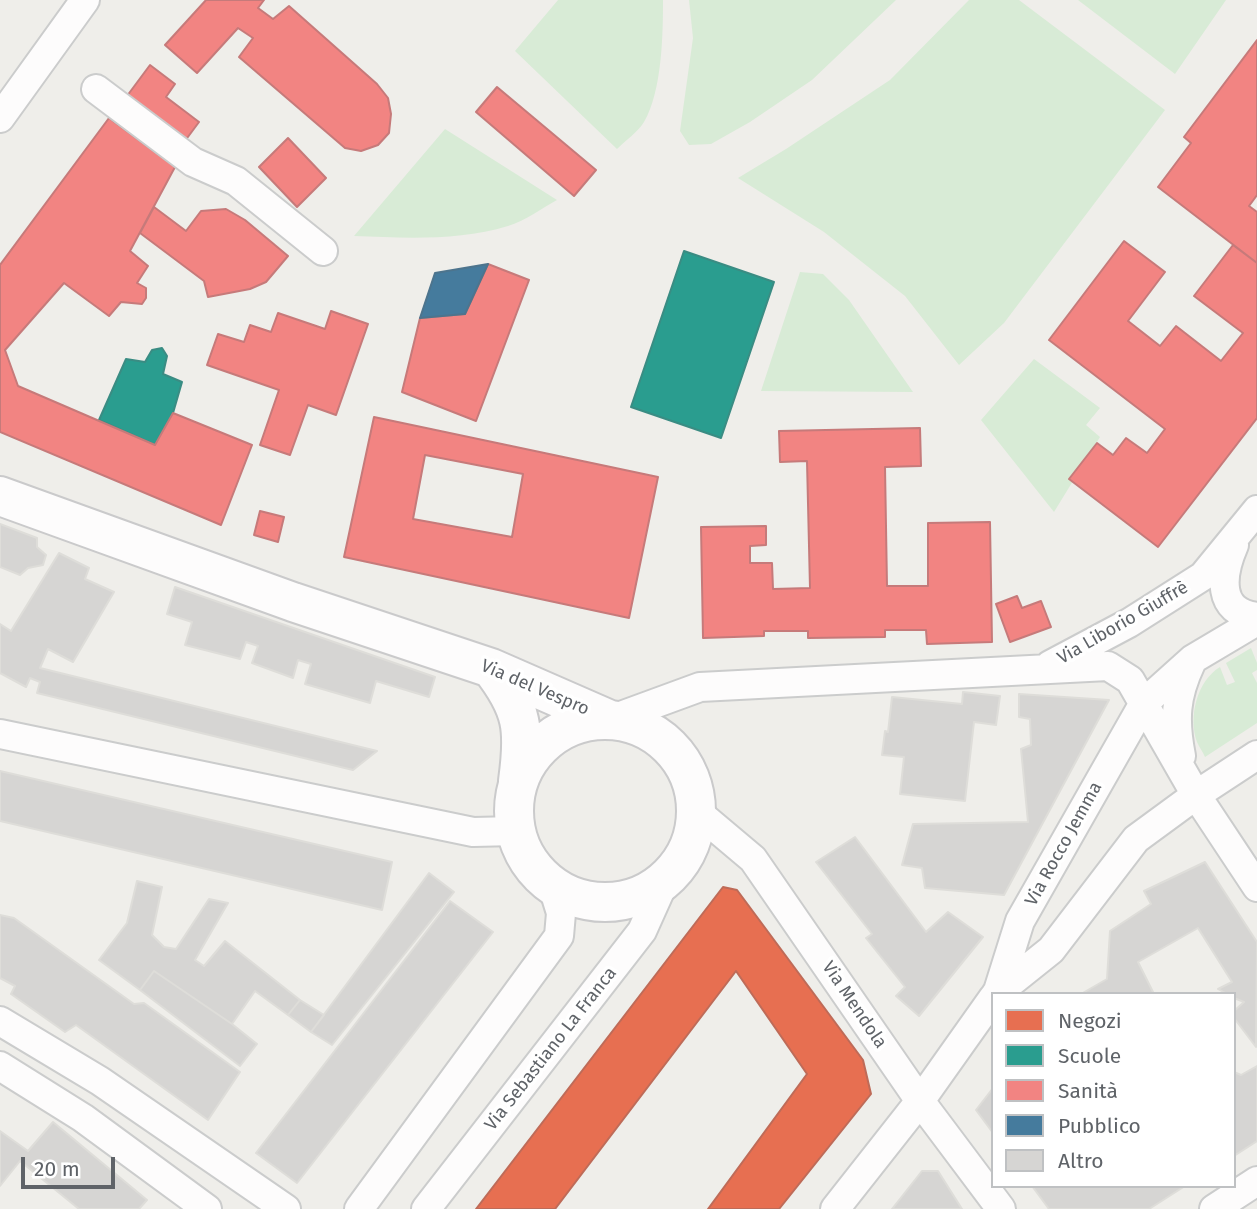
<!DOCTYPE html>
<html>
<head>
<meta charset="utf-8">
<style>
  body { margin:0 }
  #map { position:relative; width:1257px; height:1209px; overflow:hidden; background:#efeeea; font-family:"Fira Sans",sans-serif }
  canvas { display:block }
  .legend { position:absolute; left:991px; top:992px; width:245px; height:196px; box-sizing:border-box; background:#fff; border:2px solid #bfc1c3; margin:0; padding:9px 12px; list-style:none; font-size:21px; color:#5f6368 }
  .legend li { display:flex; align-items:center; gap:14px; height:35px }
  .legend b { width:35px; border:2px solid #bfc1c3 }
  .scale { position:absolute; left:21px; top:1157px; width:94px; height:32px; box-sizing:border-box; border:4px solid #5f6368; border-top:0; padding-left:9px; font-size:21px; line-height:24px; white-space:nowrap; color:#5f6368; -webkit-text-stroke:5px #fff; paint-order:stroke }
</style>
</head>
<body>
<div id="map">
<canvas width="1257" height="1209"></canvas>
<ul class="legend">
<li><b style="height:19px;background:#e76f51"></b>Negozi</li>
<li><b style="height:19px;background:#2a9d8f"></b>Scuole</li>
<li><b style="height:19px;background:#f28482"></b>Sanità</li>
<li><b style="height:19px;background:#457b9d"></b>Pubblico</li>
<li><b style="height:19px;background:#d6d5d3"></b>Altro</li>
</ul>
<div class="scale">20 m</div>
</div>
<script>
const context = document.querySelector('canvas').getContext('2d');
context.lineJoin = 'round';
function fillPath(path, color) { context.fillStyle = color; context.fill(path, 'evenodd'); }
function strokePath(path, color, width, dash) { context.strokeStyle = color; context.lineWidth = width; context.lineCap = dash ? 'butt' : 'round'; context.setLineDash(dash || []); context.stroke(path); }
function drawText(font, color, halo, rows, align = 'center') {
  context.font = font + ' "Fira Sans",sans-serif'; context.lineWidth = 7; context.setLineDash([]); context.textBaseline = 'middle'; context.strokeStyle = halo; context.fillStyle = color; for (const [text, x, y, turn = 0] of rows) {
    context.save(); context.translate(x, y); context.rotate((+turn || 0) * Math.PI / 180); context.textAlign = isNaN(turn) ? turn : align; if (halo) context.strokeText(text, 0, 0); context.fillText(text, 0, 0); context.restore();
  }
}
const green = new Path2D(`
  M 558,0 L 663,0 C 663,35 662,91 644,122 C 638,132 625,141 617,149 L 515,51 Z
  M 689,0 L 896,0 L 812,80 L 750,122 L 711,144 L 689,145 L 680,131 L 693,38 Z
  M 969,0 L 1019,0 L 1165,110 L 1004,323 L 959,365 L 905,296 L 824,232 L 738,178 L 786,149 L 890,80 Z
  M 1078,0 L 1226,0 L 1175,74 Z
  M 445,129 L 557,200 C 542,208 525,221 508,226 C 459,241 405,238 354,236 Z
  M 800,272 L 823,274 L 849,300 L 913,392 L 761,391 Z
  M 1034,359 L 1100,408 L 1086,425 L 1100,437 L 1054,512 L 981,420 Z
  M 1251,648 L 1257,663 L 1257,670 L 1252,673 L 1257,683 L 1257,723 L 1205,757 C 1203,752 1199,747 1197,742 C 1188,717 1197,681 1220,667 L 1227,685 L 1235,682 L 1226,663 Z`);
const shops = new Path2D(`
  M 723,887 L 737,890 L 863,1060 L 871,1094 L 779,1209 L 708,1209 L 807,1074 L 736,971 L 555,1209 L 476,1209 Z`);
const schools = new Path2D(`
  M 684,251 L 774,282 L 721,438 L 631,407 Z
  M 162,348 L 167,356 L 163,374 L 182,382 L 173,413 L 155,445 L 99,420 L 126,359 L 145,362 L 152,350 Z`);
const health = new Path2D(`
  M 206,0 L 264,0 L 258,8 L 273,19 L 289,6 L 377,84 L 388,98 L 391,114 L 389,133 L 378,145 L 361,151 L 345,148 L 239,57 L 253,38 L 238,28 L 197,73 L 165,45 Z
  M 1257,40 L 1257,195 L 1249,206 L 1257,212 L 1257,263 L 1158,187 L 1191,143 L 1184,137 Z
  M 150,65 L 175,84 L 166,97 L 199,122 L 182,145 L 124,100 Z
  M 497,87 L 596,170 L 574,196 L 476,112 Z
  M 109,118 L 175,167 L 130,251 L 148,266 L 137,283 L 146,288 L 146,298 L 142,304 L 121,302 L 109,316 L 64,283 L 5,350 L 18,386 L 155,445 L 173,413 L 252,445 L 221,525 L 0,432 L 0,265 Z
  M 288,138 L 326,178 L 297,207 L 259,167 Z
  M 154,207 L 186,231 L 201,211 L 226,209 L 245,220 L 288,256 L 266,282 L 250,289 L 208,297 L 204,281 L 140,233 Z
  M 1124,241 L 1165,272 L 1128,321 L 1160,346 L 1176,326 L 1221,361 L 1243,333 L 1194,296 L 1233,245 L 1257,263 L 1257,418 L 1158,547 L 1069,479 L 1097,443 L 1113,455 L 1126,438 L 1147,453 L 1165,429 L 1049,340 Z
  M 488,264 L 529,280 L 476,421 L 402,392 L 420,318 L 465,314 Z
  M 331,311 L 368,324 L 336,415 L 308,405 L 290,455 L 260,445 L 279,390 L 207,365 L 218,334 L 244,342 L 250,325 L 271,332 L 278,313 L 325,329 Z
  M 374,417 L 658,477 L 629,618 L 344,557 ZM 425,455 L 523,474 L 512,537 L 413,519 Z
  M 920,428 L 921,466 L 885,467 L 887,586 L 928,586 L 928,523 L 990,522 L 992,642 L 927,644 L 926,630 L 885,630 L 885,637 L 808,638 L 808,631 L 764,631 L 764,636 L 703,638 L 701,527 L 766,526 L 766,545 L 750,546 L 750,563 L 772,563 L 773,589 L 810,588 L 807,461 L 780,462 L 779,431 Z
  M 260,511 L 284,517 L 278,542 L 254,535 Z
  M 1017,596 L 1022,608 L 1041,601 L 1051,627 L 1010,642 L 996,604 Z`);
const public = new Path2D(`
  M 488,264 L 465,314 L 420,318 L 435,273 Z`);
const building = new Path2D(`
  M 0,524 L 37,538 L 37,547 L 46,555 L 43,565 L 28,568 L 20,575 L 0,567 Z
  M 59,553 L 89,568 L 85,579 L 114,592 L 73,662 L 48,649 L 40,668 L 377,751 L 353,770 L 37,693 L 40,682 L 30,678 L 26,687 L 0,673 L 0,624 L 11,631 Z
  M 175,587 L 435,677 L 429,697 L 376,681 L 370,703 L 305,684 L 311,664 L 298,660 L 293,678 L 252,663 L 258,646 L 246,642 L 240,659 L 185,645 L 192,622 L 167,614 Z
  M 963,692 L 1000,696 L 996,725 L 974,722 L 965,801 L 900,794 L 904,757 L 882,755 L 885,731 L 888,732 L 892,697 L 962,704 Z
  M 1019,694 L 1109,700 L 1004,895 L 925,888 L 922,868 L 902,865 L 913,824 L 1028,822 L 1021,749 L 1031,745 L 1030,719 L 1019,717 Z
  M 0,771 L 392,862 L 382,910 L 0,821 Z
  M 855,837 L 926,932 L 948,912 L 983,937 L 919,1016 L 896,996 L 905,987 L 866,938 L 872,934 L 816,862 Z
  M 1205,862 L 1257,942 L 1256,1047 L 1234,1018 L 1234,1011 L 1244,1002 L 1234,998 L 1234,994 L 1227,994 L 1218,989 L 1232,982 L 1198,928 L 1138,962 L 1154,994 L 1081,994 L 1107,979 L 1110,931 L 1151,904 L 1144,891 Z
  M 429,873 L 454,892 L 332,1045 L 311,1032 Z
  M 137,881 L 162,887 L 152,935 L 164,947 L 176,949 L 209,899 L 228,903 L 195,960 L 204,966 L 225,941 L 300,1000 L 288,1015 L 255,991 L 232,1024 L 154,971 L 140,990 L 99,960 L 127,923 Z
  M 450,901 L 493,932 L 297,1183 L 256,1153 Z
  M 0,915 L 14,918 L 134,1004 L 144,1003 L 240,1072 L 208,1120 L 76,1025 L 65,1032 L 11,994 L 15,986 L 0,978 Z
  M 154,971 L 232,1024 L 257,1044 L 240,1066 L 140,990 Z
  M 300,1000 L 324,1015 L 311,1032 L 288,1015 Z
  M 1257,1066 L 1257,1141 L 1234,1156 L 1234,1072 L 1241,1075 Z
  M 993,1088 L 993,1133 L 976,1110 Z
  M 53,1122 L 147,1200 L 139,1209 L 79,1209 L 20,1161 L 0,1186 L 0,1131 L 28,1151 Z
  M 922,1171 L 938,1171 L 962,1209 L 892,1209 Z
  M 1032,1186 L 1185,1186 L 1149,1209 L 1049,1209 Z`);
const street = new Path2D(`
  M 96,89 L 193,162 L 236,181 L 323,251
  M 0,118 L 85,0
  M 1234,545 C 1221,575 1216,612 1257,617
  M 1050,665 L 1129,623 L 1203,576 L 1257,510
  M 610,720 L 700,687 L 1108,666 L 1130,680 L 1196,795 L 1257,887
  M 0,734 L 473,832 L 516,831
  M 1181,756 C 1174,720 1175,697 1191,663
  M 696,811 L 753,859 L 920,1101 L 1001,1209
  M 998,991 L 1020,921 L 1144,703 L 1193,659 L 1257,621
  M 996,994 L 1051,950 L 1136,839 L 1196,795 L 1257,755
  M 0,1021 L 100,1081 L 286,1209
  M 0,1066 L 83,1118 L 207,1209
  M 359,1209 L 559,936 L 561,913 L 553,887
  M 426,1209 L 642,931 L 664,882
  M 835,1209 L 920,1101 L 993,998
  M 1214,1209 L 1257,1181`);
const secondary = new Path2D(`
  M 0,496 L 293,602 L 491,668 L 610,720
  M 491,668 C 523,709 525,730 518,781
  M514 811a91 91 0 1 1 182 0a91 91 0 1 1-182 0Z`);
const streetNames = [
  ["Via Liborio Giuffrè",1123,623,-30],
  ["Via del Vespro",535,688,23],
  ["Via Rocco Jemma",1064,844,-61],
  ["Via Mendola",854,1005,56],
  ["Via Sebastiano La Franca",551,1049,-52]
];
fillPath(green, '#d8ebd6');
fillPath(shops, '#e76f51');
strokePath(shops, '#be6b58', 2);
fillPath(schools, '#2a9d8f');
strokePath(schools, '#3a8c83', 2);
fillPath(health, '#f28482');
strokePath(health, '#c67a7a', 2);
fillPath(public, '#457b9d');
strokePath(public, '#4d748d', 2);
fillPath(building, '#d6d5d3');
strokePath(building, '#deddd9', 2);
strokePath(street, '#cbcccc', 32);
strokePath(secondary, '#cacacb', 42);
strokePath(street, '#fdfcfc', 28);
strokePath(secondary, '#fdfcfc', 38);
drawText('18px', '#5f6368', '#fff', streetNames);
</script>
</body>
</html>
